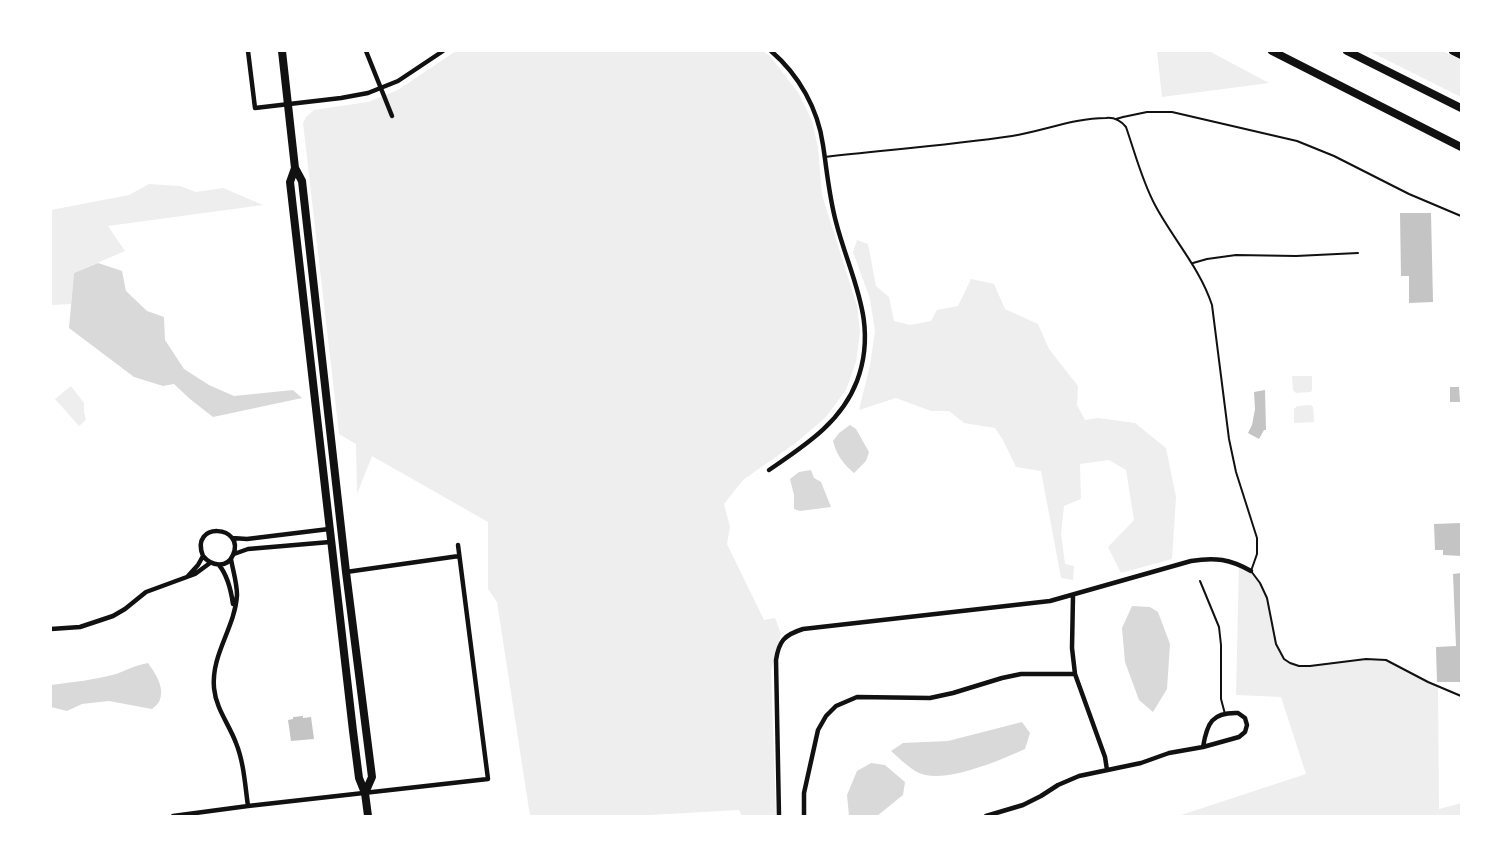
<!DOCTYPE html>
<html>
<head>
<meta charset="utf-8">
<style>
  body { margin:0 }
  #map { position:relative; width:1512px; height:867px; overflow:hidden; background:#fff; font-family:"Roboto Serif",serif }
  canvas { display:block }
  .frame { position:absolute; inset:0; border:52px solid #fff; pointer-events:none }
</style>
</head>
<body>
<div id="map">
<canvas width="1512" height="867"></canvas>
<div class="frame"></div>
</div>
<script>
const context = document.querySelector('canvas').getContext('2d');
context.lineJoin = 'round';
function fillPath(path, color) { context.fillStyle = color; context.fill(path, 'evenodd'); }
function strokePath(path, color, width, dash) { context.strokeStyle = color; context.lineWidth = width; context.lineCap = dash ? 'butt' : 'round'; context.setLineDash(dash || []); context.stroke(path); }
const green = new Path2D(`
  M 456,51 L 763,51 L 770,56 L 799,94 L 812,121 L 818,148 L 822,195 L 857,306 L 860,332 L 856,362 L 846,390 L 826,417 L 797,442 L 743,480 L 724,504 L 730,527 L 727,544 L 764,620 L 775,618 L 781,634 L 771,671 L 776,816 L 742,816 L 739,810 L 632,816 L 530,816 L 497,602 L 488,589 L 488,522 L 372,456 L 357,494 L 356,444 L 339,434 L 303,123 L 306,117 L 314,110 L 368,102 L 398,90 Z
  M 1157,51 L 1209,51 L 1269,83 L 1162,97 Z
  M 1369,51 L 1443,51 L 1461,60 L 1461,97 Z
  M 149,184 L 180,186 L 196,192 L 223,188 L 263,205 L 108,226 L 125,251 L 74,273 L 71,304 L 51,305 L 51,210 L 129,195 Z
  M 857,240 L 868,244 L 876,286 L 889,297 L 894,321 L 910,325 L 931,321 L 937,310 L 958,306 L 971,279 L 994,284 L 1005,309 L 1038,324 L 1049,349 L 1078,386 L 1077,405 L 1085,420 L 1098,418 L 1135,423 L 1166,448 L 1176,497 L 1172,559 L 1121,573 L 1108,547 L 1134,520 L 1126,470 L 1109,460 L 1080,464 L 1081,499 L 1064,506 L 1061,534 L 1065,564 L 1074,566 L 1073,580 L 1061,578 L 1041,471 L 1016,467 L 1003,440 L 995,428 L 964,423 L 949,411 L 931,411 L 896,398 L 859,410 L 870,365 L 875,331 L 870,299 L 853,252 Z
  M 1292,376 L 1312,376 L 1312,390 L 1311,392 L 1296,393 L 1293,390 Z
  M 71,386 L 84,403 L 84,412 L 86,420 L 79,426 L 55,399 Z
  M 1311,405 L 1313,407 L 1314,422 L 1294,423 L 1294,409 L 1297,406 Z
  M 1239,564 L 1251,571 L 1260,583 L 1267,598 L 1276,644 L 1284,659 L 1299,666 L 1366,659 L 1386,660 L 1438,686 L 1439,809 L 1461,803 L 1461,816 L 1178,816 L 1306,774 L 1281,697 L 1236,695 Z`);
const water = new Path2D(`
  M 98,263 L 122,271 L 126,291 L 147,311 L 164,317 L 165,340 L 184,369 L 209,385 L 234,396 L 293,390 L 302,398 L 213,417 L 190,399 L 174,384 L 163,386 L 134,377 L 69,328 L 74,273 Z
  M 850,425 L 856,429 L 869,452 L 866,461 L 854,473 C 844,465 836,454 833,441 L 839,433 Z
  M 811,470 L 814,478 L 821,482 L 831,507 L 800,511 L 794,509 L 794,495 L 790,479 L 799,472 Z
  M 1132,606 L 1150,607 L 1158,612 L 1170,644 L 1167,689 L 1153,712 L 1139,700 L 1125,662 L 1122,628 Z
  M 148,663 C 155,673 166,688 159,702 C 157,705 154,707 152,709 L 109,701 L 82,704 L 67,711 L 51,707 L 51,685 C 73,682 95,680 116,674 C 127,670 136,665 148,663 Z
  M 1022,722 L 1030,733 L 1025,749 C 1000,760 942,786 917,772 C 908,767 899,758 891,751 L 903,743 L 948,741 Z
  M 871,763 L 885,765 L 905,782 L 903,795 L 877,816 L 849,816 L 847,795 L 857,771 Z`);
const building = new Path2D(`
  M 1400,213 L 1431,213 L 1433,302 L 1409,303 L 1409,276 L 1401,276 Z
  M 1450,387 L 1459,387 L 1460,402 L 1450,402 Z
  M 1265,390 L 1266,430 L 1264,430 L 1259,439 L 1248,433 L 1252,425 L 1255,409 L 1254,392 Z
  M 1461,523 L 1461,556 L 1443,555 L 1443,550 L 1435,550 L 1434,524 Z
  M 1461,573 L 1461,682 L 1437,682 L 1436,647 L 1456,646 L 1453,574 Z
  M 303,716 L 303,718 L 311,717 L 314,739 L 291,741 L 288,720 L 293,719 L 293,717 Z`);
const service = new Path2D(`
  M 1116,119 L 1123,117 L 1147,112 L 1172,112 L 1297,141 L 1334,156 L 1409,194 L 1461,216
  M 825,157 C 887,150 950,145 1012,136 C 1044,131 1074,118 1106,118 C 1115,117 1121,121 1126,127 C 1135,153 1142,181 1155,205 C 1173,239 1200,268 1212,305 L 1229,439 L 1236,472 L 1257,538 L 1257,554 L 1251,571 L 1260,583 L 1267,598 L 1276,644 L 1284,659 L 1290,663 L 1299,666 L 1310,666 L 1366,659 L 1386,660 L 1428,682 L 1461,696
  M 1193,263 L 1207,259 L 1236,255 L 1296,256 L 1358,253
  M 1200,581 L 1219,627 L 1221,645 L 1221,699 L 1225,714`);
const minor = new Path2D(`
  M 248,51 L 255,108 L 341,98 L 368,93 L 398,81 L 443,51
  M 366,51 L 392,116
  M 769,470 C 804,446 841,423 857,381 C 879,322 850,277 836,222 C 829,196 827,171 823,145 C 818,109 799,75 771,51
  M 232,538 L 247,539 L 329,529
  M 234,554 L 248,549 L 330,542
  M 231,559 C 233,571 237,583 237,595 C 235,628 211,654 214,688 C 216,709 229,724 236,743 C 244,763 245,785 248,806
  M 219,565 C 228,576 231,590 233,604
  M 346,572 L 459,556
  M 188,576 L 198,565 L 203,556 C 189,521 246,525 233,555 C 227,569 211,566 203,556
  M 1073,596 L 1072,648 L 1075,674 L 1105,757 L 1107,770
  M 51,629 L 80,627 L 113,616 L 125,609 L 146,592 L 195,574 L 210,563
  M 173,816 L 248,806 L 488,779 L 458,545
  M 779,816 L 776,660 C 779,641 784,635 803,629 L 1050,601 L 1191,561 C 1215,557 1230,559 1251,571
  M 804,816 L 804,793 L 818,730 L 826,716 L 836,706 L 857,697 L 930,698 L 953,693 L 1002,678 L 1021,674 L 1075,674
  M 986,816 L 1023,805 L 1041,796 L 1058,785 L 1079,776 L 1141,763 L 1169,753 L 1203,747 L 1239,737 L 1245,732 L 1247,725 L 1245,718 L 1238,713 C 1212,712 1207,723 1203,747`);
const primary = new Path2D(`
  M 282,51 L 295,168 L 302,181 L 346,572 L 372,777 L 365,793
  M 1453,51 L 1461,55
  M 295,168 L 290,182 L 353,731 L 359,778 L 365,793 L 368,816`);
const motorway = new Path2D(`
  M 1272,51 L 1461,147
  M 1347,51 L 1461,108`);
fillPath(green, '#eee');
fillPath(water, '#d9d9d9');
fillPath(building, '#c4c4c4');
strokePath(service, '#111', 2);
strokePath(minor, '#111', 4.5);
strokePath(primary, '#111', 8);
strokePath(motorway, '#111', 8);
</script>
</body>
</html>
